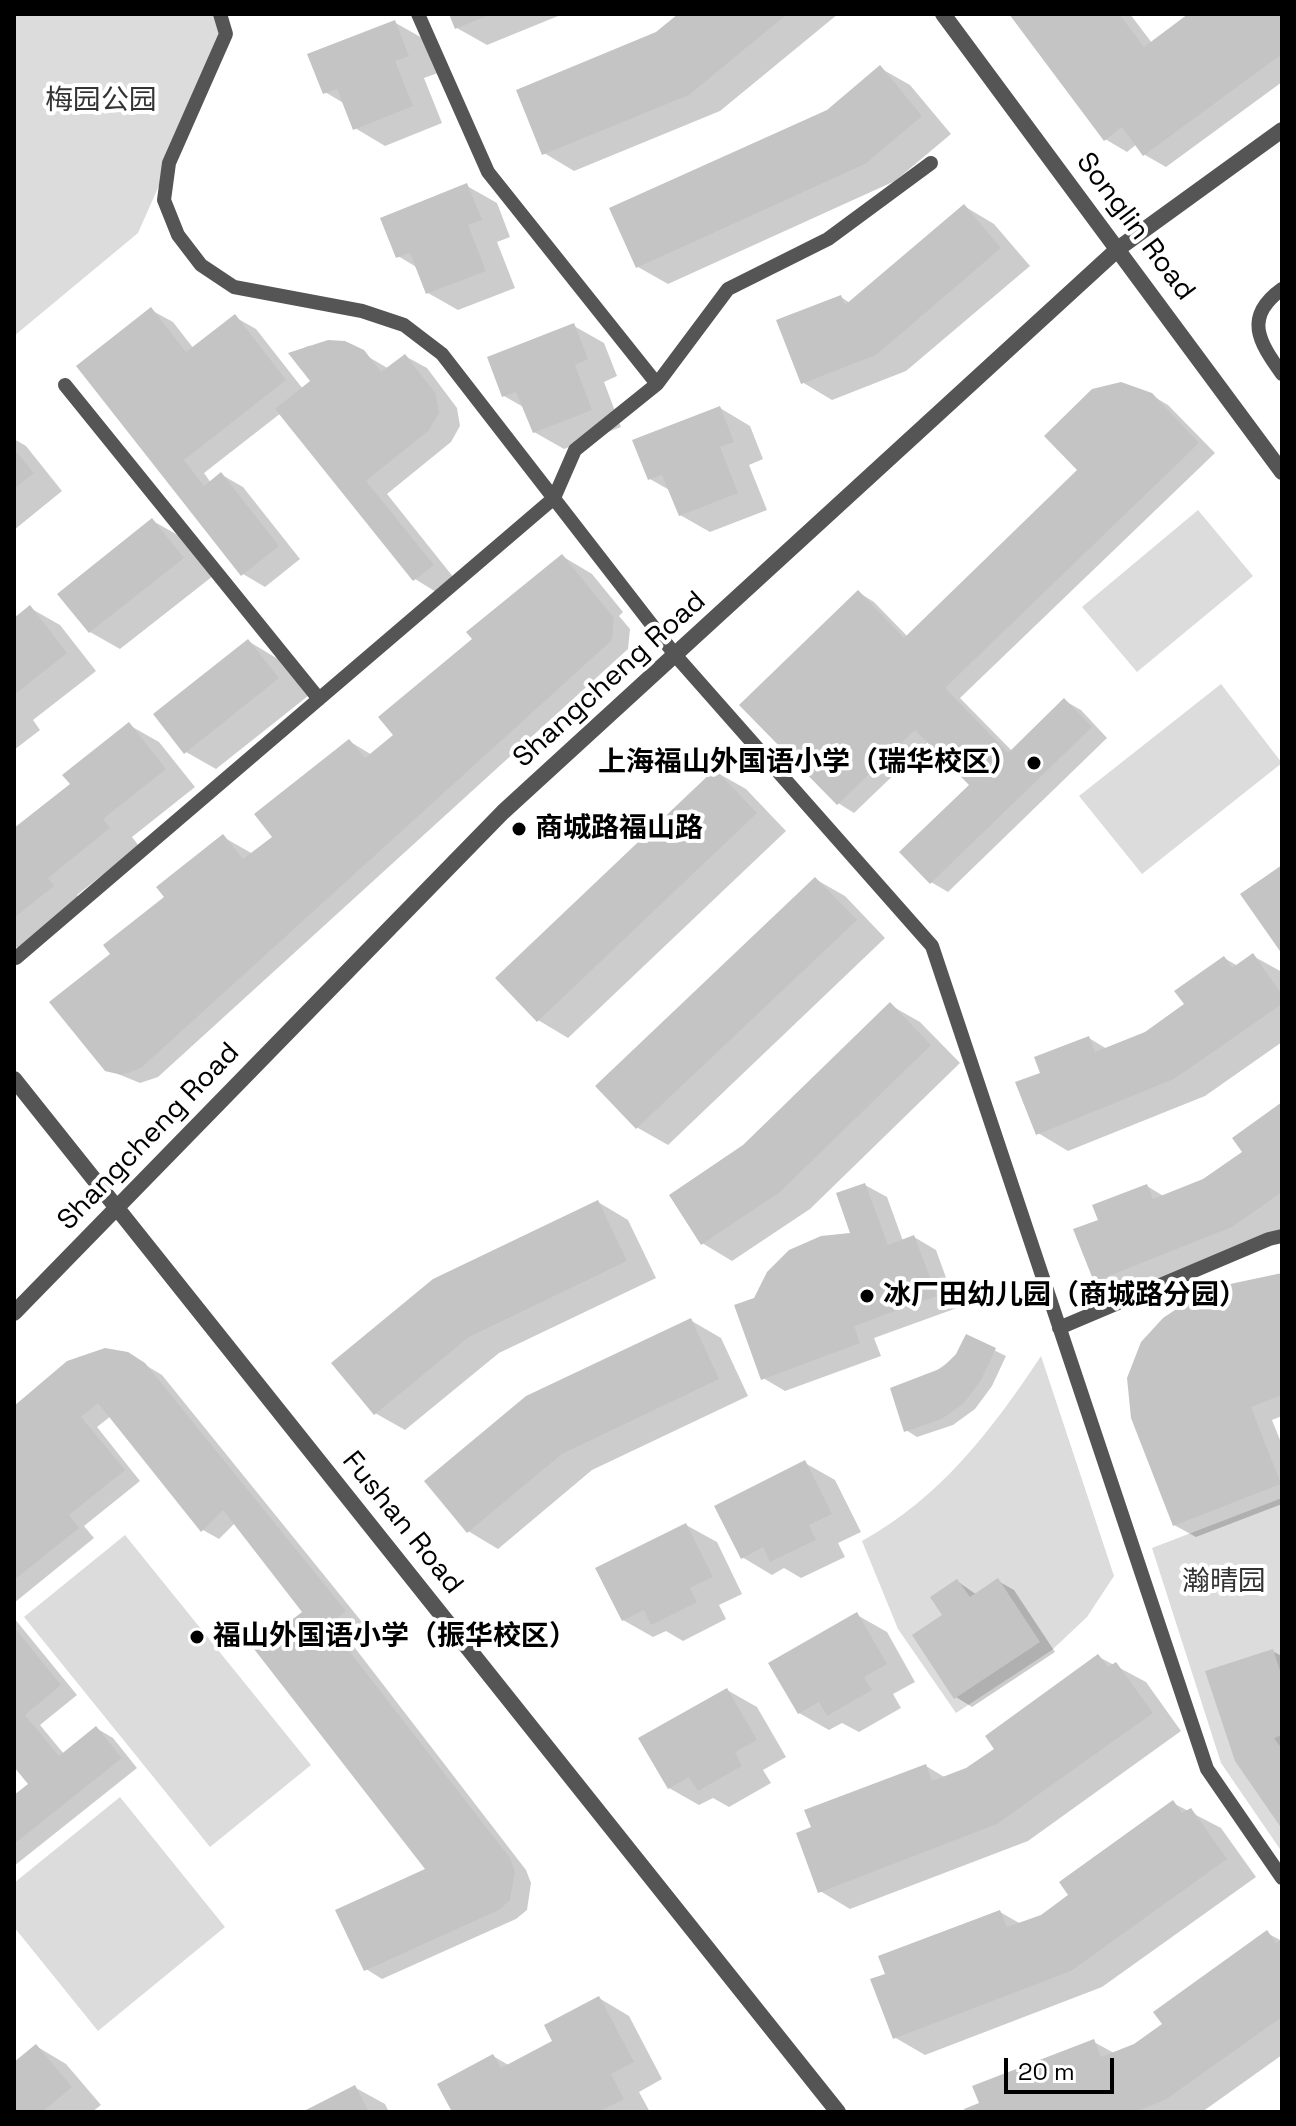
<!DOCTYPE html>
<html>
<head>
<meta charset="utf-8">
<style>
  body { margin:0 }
  #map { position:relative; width:1296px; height:2126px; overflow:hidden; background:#fff; font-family:"Space Grotesk",sans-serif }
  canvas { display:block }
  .frame { position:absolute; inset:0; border:16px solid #000; pointer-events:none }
  .scale { position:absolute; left:1004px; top:2058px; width:110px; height:36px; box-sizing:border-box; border:4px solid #000; border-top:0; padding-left:10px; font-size:24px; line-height:28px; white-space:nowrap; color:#000; -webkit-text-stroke:6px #fff; paint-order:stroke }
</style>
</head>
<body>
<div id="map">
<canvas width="1296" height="2126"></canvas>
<div class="frame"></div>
<div class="scale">20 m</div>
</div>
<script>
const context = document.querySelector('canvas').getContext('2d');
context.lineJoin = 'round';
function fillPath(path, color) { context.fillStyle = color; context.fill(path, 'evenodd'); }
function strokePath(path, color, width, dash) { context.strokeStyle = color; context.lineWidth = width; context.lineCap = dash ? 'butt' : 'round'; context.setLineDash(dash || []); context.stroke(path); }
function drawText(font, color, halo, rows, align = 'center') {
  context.font = font + ' "Space Grotesk","Noto Sans SC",sans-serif'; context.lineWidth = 8; context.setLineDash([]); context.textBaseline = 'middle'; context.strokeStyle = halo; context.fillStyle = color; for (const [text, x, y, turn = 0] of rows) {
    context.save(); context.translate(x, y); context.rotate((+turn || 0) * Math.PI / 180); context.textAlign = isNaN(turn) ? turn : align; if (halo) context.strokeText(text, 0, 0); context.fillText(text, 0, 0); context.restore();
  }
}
const green = new Path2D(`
  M 14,14 L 220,14 L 226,34 L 138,233 L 14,336 Z
  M 1198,510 L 1253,576 L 1137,672 L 1082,607 Z
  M 1221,684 L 1282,763 L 1142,874 L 1079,796 Z
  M 1041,1356 L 1114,1576 L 1087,1617 L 1052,1650 L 956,1713 L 898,1629 L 862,1541 C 941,1497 992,1430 1041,1356 Z
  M 1282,1498 L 1282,1852 L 1221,1763 L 1152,1548 Z
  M 125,1535 L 311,1765 L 210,1847 L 24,1617 Z
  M 120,1797 L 225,1927 L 98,2031 L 14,1927 L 14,1883 Z`);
const shadow = new Path2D(`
  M 451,14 L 563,14 L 487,45 L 457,28 Z
  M 682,14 L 838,14 L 720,111 L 574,171 L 544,153 L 657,34 Z
  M 1011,14 L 1130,14 L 1152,43 L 1191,14 L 1282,14 L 1282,82 L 1166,167 L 1145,155 L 1137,144 L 1127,152 L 1105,139 Z
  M 394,22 L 424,39 L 438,73 L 424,78 L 442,123 L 385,146 L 355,128 L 345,104 L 325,92 Z
  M 880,68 L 910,85 L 951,134 L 895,181 L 668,284 L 638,267 Z
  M 467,186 L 497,203 L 510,237 L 497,242 L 515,288 L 458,310 L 428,293 L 418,268 L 398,256 Z
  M 964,206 L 994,224 L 1030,266 L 906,371 L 832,400 L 802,382 L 841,297 L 850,303 Z
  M 151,310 L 173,322 L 194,349 L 235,317 L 256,329 L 303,389 L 313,381 L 291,354 L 308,346 L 345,343 L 389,369 L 405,356 L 427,368 L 457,408 L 460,426 L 451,442 L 387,494 L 454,578 L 436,592 L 415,579 L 281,413 L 204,473 L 211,483 L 222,475 L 243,487 L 300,559 L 265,587 L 243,574 L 79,366 Z
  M 574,326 L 604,343 L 617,376 L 604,382 L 621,427 L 564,449 L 534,432 L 525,408 L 504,396 Z
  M 1151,395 L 1168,405 L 1215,453 L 960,698 L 1012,751 L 1065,701 L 1081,710 L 1107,738 L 948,892 L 931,882 L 971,785 L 929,741 L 854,813 L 838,803 L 858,592 L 874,602 L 908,637 L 1080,470 Z
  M 720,408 L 750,426 L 763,459 L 749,465 L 767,510 L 710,532 L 680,515 L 671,491 L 650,479 Z
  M 14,439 L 26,446 L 62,491 L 14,530 Z
  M 153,521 L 183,538 L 213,576 L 120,649 L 90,632 Z
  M 562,556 L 592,574 L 623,612 L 619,616 L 630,629 L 628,649 L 158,1077 L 140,1083 L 106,1069 L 113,955 L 223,837 L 253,854 L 272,839 L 349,741 L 372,755 L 401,742 L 475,640 ZM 240,859 L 245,859 L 267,886 Z
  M 30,608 L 60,625 L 96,671 L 33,720 L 40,730 L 14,750 L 14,620 Z
  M 248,641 L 278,659 L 308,696 L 216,769 L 186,752 Z
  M 129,725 L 159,742 L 195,787 L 132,837 L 139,846 L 77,895 L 83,904 L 23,951 L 14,946 L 14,831 L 73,785 Z
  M 716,772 L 746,789 L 786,831 L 568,1038 L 538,1020 Z
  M 815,879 L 845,896 L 885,938 L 668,1145 L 638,1128 L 598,1086 Z
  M 1253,956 L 1282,972 L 1282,1042 L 1205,1096 L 1068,1151 L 1038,1133 L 1042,1074 L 1089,1038 L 1107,1049 L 1146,1034 L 1186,1005 L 1224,958 L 1238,966 Z
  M 890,1005 L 920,1022 L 960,1063 L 810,1209 L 732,1261 L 702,1243 L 744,1147 Z
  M 1282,1105 L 1282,1230 L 1126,1298 L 1096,1281 L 1100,1221 L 1147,1186 L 1165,1197 L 1204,1181 L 1244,1153 Z
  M 865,1185 L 887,1197 L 903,1241 L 914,1237 L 936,1250 L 957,1308 L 874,1338 L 881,1356 L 785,1391 L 763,1378 L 755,1299 L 853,1234 Z
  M 598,1202 L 628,1220 L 656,1278 L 499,1353 L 405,1430 L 375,1413 Z
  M 1282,1276 L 1282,1416 L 1272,1420 L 1282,1445 L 1282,1504 L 1196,1537 L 1174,1525 Z
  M 690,1320 L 721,1338 L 748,1396 L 592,1470 L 498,1549 L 468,1531 Z
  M 967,1337 L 1006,1356 L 992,1386 L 975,1409 L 953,1425 L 917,1437 L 906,1430 L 926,1378 L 957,1356 Z
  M 127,1354 L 162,1375 L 362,1622 L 345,1635 L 526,1870 L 531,1883 L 527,1910 L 516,1919 L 382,1979 L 366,1969 L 428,1870 L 305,1612 L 235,1523 L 219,1539 L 203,1530 L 111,1416 L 97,1427 L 140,1481 L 84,1526 L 94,1538 L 14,1603 L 14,1408 Z
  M 805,1463 L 835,1480 L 861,1532 L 838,1543 L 845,1557 L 801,1578 L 784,1568 L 772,1575 L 742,1557 Z
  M 686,1525 L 717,1542 L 742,1594 L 719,1605 L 726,1619 L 683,1641 L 666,1631 L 653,1637 L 623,1620 Z
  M 957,1581 L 977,1595 L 998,1581 L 1014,1590 L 1055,1652 L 972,1707 L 956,1697 L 945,1616 Z
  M 857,1615 L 887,1632 L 915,1682 L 893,1694 L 901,1708 L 859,1732 L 842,1723 L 829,1730 L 799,1713 Z
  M 14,1618 L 77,1695 L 40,1725 L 64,1754 L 96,1728 L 113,1738 L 137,1768 L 14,1866 L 14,1797 L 30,1784 L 14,1764 Z
  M 1272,1651 L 1282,1656 L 1282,1825 L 1236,1760 Z
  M 1099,1657 L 1146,1682 L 1181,1731 L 1028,1841 L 850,1909 L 820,1891 L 926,1766 L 946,1778 L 967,1770 L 996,1749 Z
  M 727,1690 L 757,1707 L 786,1757 L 763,1770 L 771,1783 L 729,1807 L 713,1798 L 699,1805 L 669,1788 Z
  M 1173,1803 L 1221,1828 L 1256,1877 L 1102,1987 L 925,2055 L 894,2037 L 1000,1912 L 1021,1924 L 1042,1916 L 1071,1895 Z
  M 1267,1933 L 1282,1941 L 1282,2055 L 1202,2112 L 967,2112 L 1094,2042 L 1114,2053 L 1135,2046 L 1165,2025 Z
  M 599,1998 L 629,2016 L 662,2079 L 639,2092 L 650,2112 L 454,2112 L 493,2056 L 510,2066 L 555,2042 Z
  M 36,2046 L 66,2064 L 101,2105 L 92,2112 L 14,2112 L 14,2065 Z
  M 354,2087 L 385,2104 L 389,2112 L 306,2112 Z`);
const building = new Path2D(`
  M 449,14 L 492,14 L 455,29 Z
  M 678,14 L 787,14 L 689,95 L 542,155 L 516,90 L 656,32 Z
  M 1009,14 L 1119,14 L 1144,47 L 1188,14 L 1282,14 L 1282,54 L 1143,156 L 1122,127 L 1104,141 Z
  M 395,20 L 409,56 L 395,61 L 413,106 L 353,130 L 337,89 L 323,94 L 307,54 Z
  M 880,65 L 922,116 L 865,164 L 636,268 L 609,208 L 827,110 Z
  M 467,183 L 482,220 L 468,225 L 486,271 L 426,294 L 410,253 L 396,258 L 380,218 Z
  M 964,204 L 1001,248 L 876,355 L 801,384 L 776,320 L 841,295 L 845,305 Z
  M 151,307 L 186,352 L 235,314 L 286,380 L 184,460 L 204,486 L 221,472 L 279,546 L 241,576 L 76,366 Z
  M 574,323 L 588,359 L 575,365 L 592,410 L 533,433 L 516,392 L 502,397 L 487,357 Z
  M 328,340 L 345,341 L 364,350 L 381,372 L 405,354 L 436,394 L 439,413 L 429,430 L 366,481 L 434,565 L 413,581 L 275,409 L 310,381 L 288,353 Z
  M 1121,382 L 1152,393 L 1199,443 L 945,688 L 1008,753 L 1064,698 L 1092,727 L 930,884 L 899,852 L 969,785 L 915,730 L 837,805 L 739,705 L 858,590 L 904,638 L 1077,470 L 1044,436 L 1092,389 Z
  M 720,406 L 734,442 L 720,447 L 738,493 L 679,516 L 662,475 L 648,480 L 632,440 Z
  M 14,449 L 34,473 L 14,489 Z
  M 152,518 L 184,558 L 89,633 L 57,594 Z
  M 562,554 L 614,618 L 612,640 L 141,1068 L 122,1075 L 105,1071 L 49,1002 L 110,954 L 103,945 L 164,897 L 156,887 L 223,834 L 243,859 L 272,837 L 254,814 L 349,739 L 365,758 L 393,735 L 378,717 L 472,639 L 466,632 Z
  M 30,605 L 67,653 L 14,695 L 14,618 Z
  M 248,639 L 279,678 L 184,754 L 153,714 Z
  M 129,722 L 166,769 L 103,819 L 110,828 L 48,878 L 54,886 L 14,918 L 14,828 L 70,784 L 62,775 Z
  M 715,769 L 757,813 L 537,1022 L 495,978 Z
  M 1282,865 L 1282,954 L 1240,894 Z
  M 815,877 L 857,920 L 636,1129 L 595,1086 Z
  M 1253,953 L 1282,995 L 1282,1004 L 1174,1079 L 1036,1135 L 1015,1082 L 1040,1073 L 1034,1057 L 1089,1036 L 1095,1052 L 1145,1032 L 1184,1004 L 1174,991 L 1224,956 L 1232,968 Z
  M 890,1002 L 931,1045 L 780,1192 L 701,1245 L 669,1195 L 743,1145 Z
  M 1282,1102 L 1282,1192 L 1232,1227 L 1094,1282 L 1073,1229 L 1098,1220 L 1092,1205 L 1147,1184 L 1153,1199 L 1203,1179 L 1242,1152 L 1232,1138 Z
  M 865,1183 L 888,1245 L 914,1235 L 937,1296 L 854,1326 L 860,1343 L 761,1380 L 734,1305 L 754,1298 L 767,1272 L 789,1250 L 821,1236 L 850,1233 L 836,1193 Z
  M 598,1200 L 627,1261 L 469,1337 L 374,1415 L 331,1363 L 433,1279 Z
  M 1282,1273 L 1282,1395 L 1251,1407 L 1281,1484 L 1173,1526 L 1131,1418 L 1127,1378 L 1141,1342 L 1163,1318 L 1190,1300 L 1230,1284 Z
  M 691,1318 L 719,1379 L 562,1454 L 467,1533 L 424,1481 L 526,1396 Z
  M 966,1334 L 996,1348 L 981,1380 L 964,1403 L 942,1419 L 904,1432 L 890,1388 L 942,1368 L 956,1354 Z
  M 105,1348 L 128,1352 L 145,1363 L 346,1611 L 329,1625 L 510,1858 L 515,1872 L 510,1900 L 499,1910 L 364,1971 L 335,1910 L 425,1869 L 254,1649 L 302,1612 L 223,1510 L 201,1532 L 98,1403 L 81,1417 L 125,1470 L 69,1515 L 79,1528 L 14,1580 L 14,1406 L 67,1361 Z
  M 805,1460 L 832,1514 L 809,1525 L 816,1540 L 770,1562 L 763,1547 L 741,1559 L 714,1506 Z
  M 686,1523 L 713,1577 L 690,1588 L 697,1602 L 651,1625 L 644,1610 L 622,1621 L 595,1568 Z
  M 998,1578 L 1040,1642 L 954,1699 L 912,1635 L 942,1615 L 930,1597 L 957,1579 L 970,1597 Z
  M 857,1612 L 887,1664 L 864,1677 L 872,1690 L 827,1716 L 819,1702 L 798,1714 L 768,1663 Z
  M 14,1627 L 61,1685 L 25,1715 L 59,1756 L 96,1726 L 122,1758 L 14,1844 L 14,1795 L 28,1784 L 14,1767 Z
  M 1273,1649 L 1282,1677 L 1282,1735 L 1274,1738 L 1282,1749 L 1282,1829 L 1235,1761 L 1205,1671 Z
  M 1098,1654 L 1108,1667 L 1116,1662 L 1153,1713 L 997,1824 L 818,1893 L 796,1833 L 811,1827 L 804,1810 L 926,1764 L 932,1781 L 966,1768 L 994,1749 L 985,1736 Z
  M 727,1688 L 757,1740 L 735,1752 L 742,1766 L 698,1791 L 689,1777 L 668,1789 L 638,1738 Z
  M 1173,1800 L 1182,1813 L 1191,1808 L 1227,1859 L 1071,1971 L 893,2039 L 870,1979 L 885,1974 L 878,1956 L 1000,1910 L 1007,1927 L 1041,1915 L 1068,1895 L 1059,1882 Z
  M 1267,1930 L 1276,1943 L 1282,1939 L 1282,2017 L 1165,2100 L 1134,2112 L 965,2112 L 964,2109 L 979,2103 L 972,2086 L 1094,2039 L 1101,2057 L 1134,2044 L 1162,2024 L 1153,2012 Z
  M 599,1996 L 634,2062 L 611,2074 L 624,2099 L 599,2112 L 452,2112 L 437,2084 L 493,2054 L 501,2068 L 552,2041 L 544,2025 Z
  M 36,2044 L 72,2087 L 42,2112 L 14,2112 L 14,2062 Z
  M 355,2085 L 369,2112 L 302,2112 Z`);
const service = new Path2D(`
  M 220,14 L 226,34 L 169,163 L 164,200 L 178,235 L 201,265 L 234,287 L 362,311 L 404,325 L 442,354 L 676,656 L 932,946 L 1207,1769 L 1282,1878
  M 1282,289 C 1243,317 1259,342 1282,374
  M 657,384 L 728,289 L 828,239 L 931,163
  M 65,385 L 319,699
  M 16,958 L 554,498 L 575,450 L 657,384 L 488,172 L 418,14
  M 1059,1328 L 1269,1239 L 1282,1236`);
const minor = new Path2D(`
  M 943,14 L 1282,472`);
const tertiary = new Path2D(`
  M 14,1079 L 838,2112
  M 14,1313 L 503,812 L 1119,248 L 1282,130`);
const markers = [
  [1034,763,8,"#000"],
  [519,829,8,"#000"],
  [867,1296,8,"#000"],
  [197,1637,8,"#000"]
];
const parkNames = [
  ["梅园公园",101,101],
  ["瀚晴园",1224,1582]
];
const streetNames = [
  ["Songlin Road",1135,227,53],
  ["Shangcheng Road",610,680,-42],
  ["Shangcheng Road",149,1137,-46],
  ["Fushan Road",402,1523,51]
];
const poiNames = [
  ["上海福山外国语小学（瑞华校区）",1018,763,"right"],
  ["商城路福山路",535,829],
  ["冰厂田幼儿园（商城路分园）",883,1296],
  ["福山外国语小学（振华校区）",213,1637]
];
fillPath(green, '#dcdcdc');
fillPath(shadow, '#0003');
fillPath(building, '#c4c4c4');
strokePath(service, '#555', 14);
strokePath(minor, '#555', 16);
strokePath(tertiary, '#555', 16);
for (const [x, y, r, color] of markers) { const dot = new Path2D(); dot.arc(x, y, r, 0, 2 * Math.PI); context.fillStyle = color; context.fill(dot); strokePath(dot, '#fff', 3); }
drawText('28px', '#333', '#fff', parkNames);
drawText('28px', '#000', '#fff', streetNames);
drawText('bold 28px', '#000', '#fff', poiNames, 'left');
</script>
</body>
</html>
